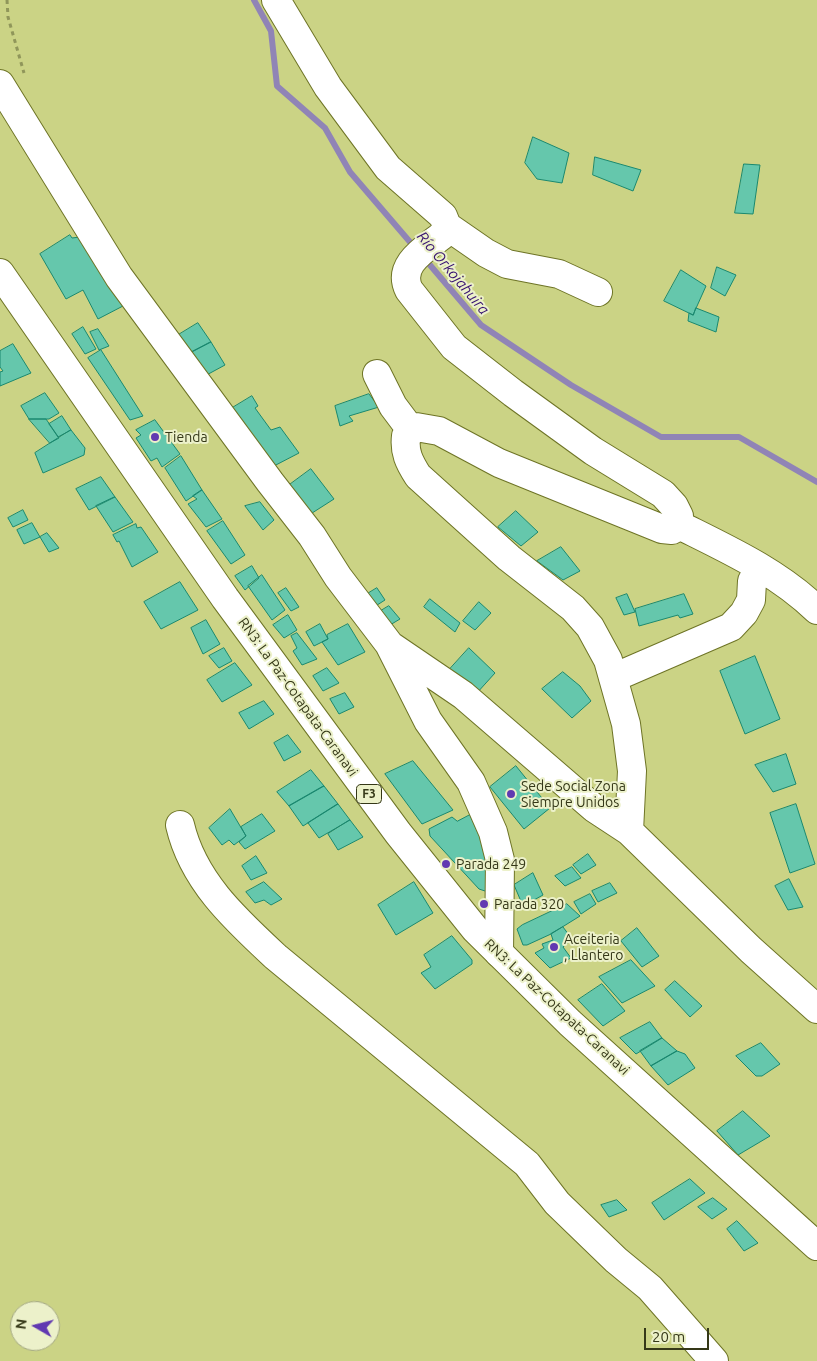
<!DOCTYPE html>
<html>
<head>
<meta charset="utf-8">
<style>
  body { margin:0 }
  #map { position:relative; width:817px; height:1361px; overflow:hidden; background:#cbd385; font-family:Ubuntu,sans-serif }
  canvas { display:block }
  .north { position:absolute; left:10px; top:1301px; width:50px; height:50px; box-sizing:border-box; background:#ecf1ca; border:1px solid #a3a783; border-radius:50%; rotate:278deg; font-size:14px; font-weight:700; line-height:20px; text-align:center; color:#353818 }
  .north::after { content:''; display:block; margin:auto; width:18px; height:22px; background:#6139b1; clip-path:polygon(50% 0,100% 100%,50% 72%,0 100%) }
  .scale { position:absolute; left:644px; top:1328px; width:65px; height:22px; box-sizing:border-box; border:2px solid #353818; border-top:0; padding-left:6px; font-size:15px; line-height:18px; white-space:nowrap; color:#353818; -webkit-text-stroke:4px #ecf1ca; paint-order:stroke }
</style>
</head>
<body>
<div id="map">
<canvas width="817" height="1361"></canvas>
<div class="north">N</div>
<div class="scale">20 m</div>
</div>
<script>
const context = document.querySelector('canvas').getContext('2d');
context.lineJoin = 'round';
function strokePath(path, color, width, dash) { context.strokeStyle = color; context.lineWidth = width; context.lineCap = dash ? 'butt' : 'round'; context.setLineDash(dash || []); context.stroke(path); }
function fillPath(path, color) { context.fillStyle = color; context.fill(path, 'evenodd'); }
function drawText(font, color, halo, rows, align = 'center') {
  context.font = font + ' Ubuntu,sans-serif'; context.lineWidth = 4; context.setLineDash([]); context.textBaseline = 'middle'; context.strokeStyle = halo; context.fillStyle = color; for (const [text, x, y, turn = 0] of rows) {
    context.save(); context.translate(x, y); context.rotate((+turn || 0) * Math.PI / 180); context.textAlign = isNaN(turn) ? turn : align; if (halo) context.strokeText(text, 0, 0); context.fillText(text, 0, 0); context.restore();
  }
}
const stream = new Path2D(`
  M 254,0 L 271,31 L 277,86 L 325,128 L 350,172 L 416,249
  M 424,258 L 481,325 L 571,385 L 661,437 L 739,437 L 817,482`);
const building = new Path2D(`
  M 533,137 L 569,153 L 562,183 L 537,179 L 525,163 Z
  M 595,157 L 641,170 L 633,191 L 593,175 Z
  M 744,164 L 760,165 L 753,214 L 735,213 Z
  M 70,235 L 72,238 L 80,237 L 123,306 L 98,319 L 83,290 L 66,299 L 40,254 Z
  M 717,267 L 736,275 L 725,296 L 711,288 Z
  M 681,270 L 706,286 L 693,315 L 664,301 Z
  M 696,308 L 719,317 L 716,332 L 688,321 L 689,313 L 693,315 Z
  M 198,323 L 211,342 L 188,354 L 175,337 Z
  M 83,327 L 96,349 L 85,354 L 72,334 Z
  M 98,329 L 109,346 L 99,350 L 90,332 Z
  M 211,342 L 225,365 L 201,378 L 188,354 Z
  M 13,344 L 31,373 L 0,386 L 0,372 L 3,371 L 0,367 L 0,351 Z
  M 101,350 L 143,416 L 130,420 L 88,358 Z
  M 45,393 L 59,413 L 49,419 L 29,419 L 21,406 Z
  M 369,394 L 379,407 L 349,416 L 353,421 L 340,426 L 335,406 Z
  M 252,396 L 258,406 L 255,408 L 271,430 L 280,427 L 299,453 L 272,467 L 224,413 Z
  M 62,416 L 71,430 L 58,437 L 49,424 Z
  M 29,419 L 46,419 L 59,438 L 50,443 Z
  M 155,420 L 180,454 L 162,467 L 157,458 L 151,461 L 136,438 L 141,435 L 136,430 Z
  M 71,430 L 85,448 L 84,455 L 43,473 L 35,453 Z
  M 181,456 L 202,490 L 186,501 L 165,468 Z
  M 311,469 L 334,499 L 309,515 L 288,486 Z
  M 101,477 L 115,497 L 89,510 L 76,489 Z
  M 202,490 L 222,519 L 206,527 L 188,504 L 197,499 L 193,496 Z
  M 115,497 L 133,522 L 113,532 L 96,506 Z
  M 260,502 L 274,520 L 263,530 L 245,506 Z
  M 23,510 L 28,520 L 13,527 L 8,518 Z
  M 516,511 L 538,532 L 521,546 L 498,527 Z
  M 223,521 L 245,555 L 231,564 L 207,531 Z
  M 32,523 L 40,537 L 24,544 L 17,530 Z
  M 136,524 L 137,528 L 141,527 L 158,552 L 132,567 L 119,541 L 117,542 L 113,535 Z
  M 47,533 L 59,548 L 49,552 L 40,537 Z
  M 561,547 L 580,571 L 563,580 L 537,561 Z
  M 252,566 L 259,578 L 245,590 L 235,576 Z
  M 262,575 L 285,610 L 272,620 L 248,586 Z
  M 180,582 L 198,610 L 161,629 L 144,602 Z
  M 286,588 L 299,607 L 291,611 L 278,593 Z
  M 377,588 L 385,600 L 374,607 L 364,596 Z
  M 627,594 L 635,612 L 624,615 L 616,598 Z
  M 684,594 L 693,614 L 680,618 L 678,615 L 639,626 L 635,609 Z
  M 430,599 L 460,623 L 455,632 L 424,607 Z
  M 479,602 L 491,613 L 475,630 L 463,621 Z
  M 389,606 L 400,619 L 385,628 L 374,615 Z
  M 288,615 L 297,630 L 284,638 L 273,625 Z
  M 206,620 L 220,644 L 203,654 L 191,628 Z
  M 320,624 L 328,639 L 314,646 L 306,632 Z
  M 348,624 L 365,652 L 338,665 L 322,642 L 328,639 L 327,635 Z
  M 297,633 L 317,659 L 302,665 L 293,651 L 297,648 L 291,636 Z
  M 224,648 L 232,661 L 219,668 L 209,656 Z
  M 469,648 L 495,673 L 476,694 L 450,669 Z
  M 755,656 L 780,719 L 745,734 L 720,671 Z
  M 235,663 L 252,685 L 222,702 L 207,680 Z
  M 327,668 L 339,683 L 323,691 L 313,676 Z
  M 563,672 L 580,686 L 591,701 L 572,718 L 542,689 Z
  M 345,693 L 354,707 L 339,714 L 330,699 Z
  M 264,701 L 274,714 L 249,729 L 239,713 Z
  M 288,735 L 301,752 L 284,761 L 274,743 Z
  M 786,754 L 796,784 L 773,792 L 755,765 Z
  M 413,761 L 453,810 L 422,824 L 385,774 Z
  M 516,766 L 550,808 L 524,829 L 490,787 Z
  M 311,770 L 324,786 L 289,806 L 277,792 Z
  M 324,786 L 338,804 L 303,826 L 289,806 Z
  M 338,804 L 350,820 L 319,838 L 308,823 Z
  M 796,804 L 815,864 L 790,873 L 770,813 Z
  M 230,809 L 246,836 L 234,845 L 229,840 L 222,845 L 209,828 Z
  M 262,814 L 275,831 L 245,849 L 239,842 L 246,836 L 241,827 Z
  M 470,815 L 483,844 L 492,890 L 485,891 L 479,889 L 430,836 L 429,829 L 452,817 L 457,821 Z
  M 350,820 L 363,837 L 338,850 L 328,834 Z
  M 588,854 L 596,865 L 581,874 L 573,865 Z
  M 256,856 L 267,873 L 251,880 L 242,866 Z
  M 572,867 L 581,878 L 565,886 L 555,876 Z
  M 533,873 L 543,895 L 523,906 L 514,885 Z
  M 789,879 L 803,907 L 788,910 L 775,886 Z
  M 264,882 L 282,899 L 271,905 L 264,900 L 255,903 L 246,892 Z
  M 414,882 L 433,913 L 396,935 L 378,905 Z
  M 610,883 L 617,893 L 598,902 L 592,891 Z
  M 590,894 L 596,904 L 581,914 L 574,902 Z
  M 567,904 L 580,916 L 551,934 L 527,945 L 523,945 L 517,929 L 522,925 Z
  M 563,927 L 572,939 L 563,947 L 571,958 L 550,968 L 535,953 L 544,948 L 542,944 L 553,940 L 551,934 Z
  M 637,928 L 659,956 L 642,967 L 621,941 Z
  M 452,936 L 472,960 L 472,964 L 435,989 L 421,973 L 431,967 L 424,955 Z
  M 631,960 L 655,986 L 622,1003 L 599,977 Z
  M 675,981 L 702,1006 L 690,1017 L 665,990 Z
  M 602,984 L 625,1011 L 603,1026 L 578,1000 Z
  M 650,1022 L 662,1038 L 636,1054 L 620,1038 Z
  M 662,1038 L 677,1051 L 651,1066 L 640,1051 Z
  M 761,1043 L 780,1064 L 762,1076 L 756,1076 L 736,1056 Z
  M 677,1051 L 685,1054 L 695,1068 L 668,1085 L 651,1066 Z
  M 743,1111 L 770,1136 L 738,1155 L 717,1131 Z
  M 690,1179 L 705,1193 L 664,1220 L 652,1203 Z
  M 713,1198 L 727,1209 L 712,1219 L 698,1207 Z
  M 617,1200 L 627,1210 L 609,1217 L 601,1205 Z
  M 737,1221 L 758,1243 L 744,1251 L 727,1229 Z`);
const path = new Path2D(`
  M 7,0 L 8,17 L 24,73`);
const minor = new Path2D(`
  M 276,0 L 328,87 L 388,168 L 443,216 L 447,226 L 445,233 C 427,248 396,264 409,290 L 454,347 L 513,393 L 593,451 L 663,494 L 674,506 L 679,516 L 679,525 L 672,530 L 662,529 L 499,463 L 439,431 L 416,427 L 406,436 C 404,452 409,462 418,476 L 509,558 L 573,608 L 590,627 L 608,660 L 626,724 L 632,771 L 629,831
  M 0,84 L 119,277 L 270,482 L 312,536 L 338,577 L 389,644 L 428,721 L 471,782 L 493,832 L 500,860 L 499,953
  M 447,226 L 486,253 L 507,264 L 559,274 L 598,292
  M 377,374 L 393,406 L 411,430
  M 679,525 C 727,549 778,572 817,610
  M 391,646 L 463,695 L 594,808 L 629,831 L 751,950 L 817,1009
  M 613,678 L 731,627 L 744,613 L 751,600 L 752,581 L 761,568
  M 180,825 C 193,881 235,919 276,957 L 527,1164 L 557,1203 L 616,1260 L 650,1288 L 714,1361`);
const highway = new Path2D(`
  M 0,273 L 225,598 L 398,833 L 475,929 L 570,1023 L 817,1246`);
const markers = [
  [155,437,5,"#6139b1"],
  [511,794,5,"#6139b1"],
  [446,864,5,"#6139b1"],
  [484,904,5,"#6139b1"],
  [554,947,5,"#6139b1"]
];
const shields = [
  [369,794,25]
];
const shieldNames = [
  ["F3",369,794]
];
const poiNames = [
  ["Tienda",165,437],
  ["Sede Social Zona",521,786],
  ["Siempre Unidos",521,802],
  ["Parada 249",456,864],
  ["Parada 320",494,904],
  ["Aceiteria",564,939],
  [", Llantero",564,955]
];
const streetNames = [
  ["RN3: La Paz-Cotapata-Caranavi",298,697,54],
  ["RN3: La Paz-Cotapata-Caranavi",557,1007,43]
];
const waterNames = [
  ["Río Orkojahuira",453,273,50]
];
strokePath(stream, '#9084b6', 6);
fillPath(building, '#65c7ac');
strokePath(building, '#1a886f', 1);
strokePath(minor, '#6e7426', 30);
strokePath(highway, '#6e7426', 30);
strokePath(path, '#90965a', 3, [4, 4]);
strokePath(minor, '#fff', 28);
strokePath(highway, '#fff', 28);
for (const [x, y, r, color] of markers) { const dot = new Path2D(); dot.arc(x, y, r, 0, 2 * Math.PI); context.fillStyle = color; context.fill(dot); strokePath(dot, '#ecf1ca', 2); }
for (const [x, y, w] of shields) { const box = new Path2D(); box.roundRect(x - w / 2, y - 9.5, w, 19, 4); context.fillStyle = '#ecf1ca'; context.fill(box); strokePath(box, '#353818', 1); }
drawText('bold 12px', '#353818', null, shieldNames);
drawText('14px', '#353818', '#ecf1ca', poiNames, 'left');
drawText('14px', '#353818', '#ecf1ca', streetNames);
drawText('italic 15px', '#381371', '#ecf1ca', waterNames);
</script>
</body>
</html>
